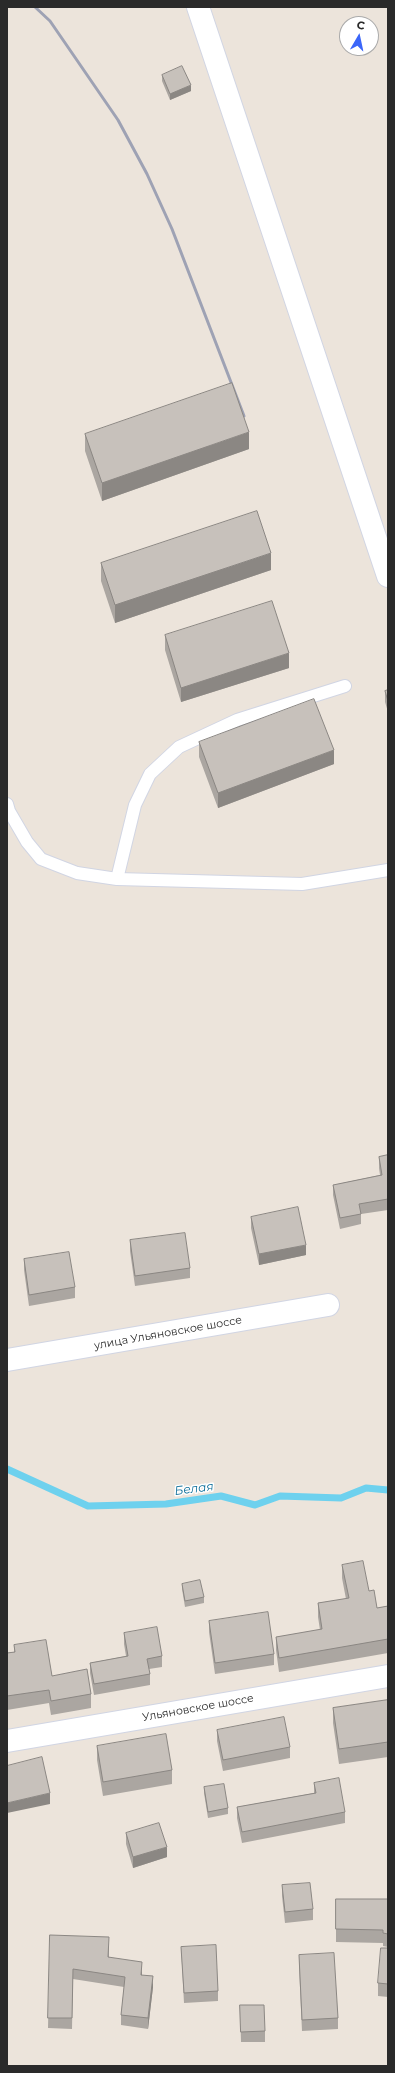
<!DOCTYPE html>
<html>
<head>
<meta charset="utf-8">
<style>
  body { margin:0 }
  #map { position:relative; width:395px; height:2073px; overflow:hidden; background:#ece4db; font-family:Montserrat,sans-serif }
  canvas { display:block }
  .frame { position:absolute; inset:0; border:8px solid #2a2a2a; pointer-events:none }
  .north { position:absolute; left:339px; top:16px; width:40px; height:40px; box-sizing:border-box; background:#fff; border:1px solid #aaa; border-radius:50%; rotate:9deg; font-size:11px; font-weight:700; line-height:16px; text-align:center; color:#2a2a2a }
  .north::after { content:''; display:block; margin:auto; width:14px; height:18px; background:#3b66f9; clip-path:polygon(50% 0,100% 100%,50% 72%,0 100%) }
</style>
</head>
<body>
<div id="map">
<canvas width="395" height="2073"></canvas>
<div class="frame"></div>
<div class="north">С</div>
</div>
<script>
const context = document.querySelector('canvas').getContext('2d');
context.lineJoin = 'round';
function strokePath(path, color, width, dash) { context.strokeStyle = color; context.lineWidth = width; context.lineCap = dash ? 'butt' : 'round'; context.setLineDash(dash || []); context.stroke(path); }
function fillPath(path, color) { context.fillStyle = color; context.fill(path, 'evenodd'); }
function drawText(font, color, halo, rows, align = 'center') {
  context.font = font + ' Montserrat,sans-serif'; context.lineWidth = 3; context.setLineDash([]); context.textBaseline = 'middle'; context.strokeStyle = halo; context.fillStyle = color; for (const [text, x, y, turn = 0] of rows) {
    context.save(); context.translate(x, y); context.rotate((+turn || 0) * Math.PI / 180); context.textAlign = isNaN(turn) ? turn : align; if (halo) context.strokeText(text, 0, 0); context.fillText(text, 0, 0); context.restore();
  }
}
const stream = new Path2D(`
  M 7,1469 L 88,1506 L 166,1504 L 221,1496 L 255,1505 L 280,1496 L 341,1498 L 366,1488 L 388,1490`);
const service = new Path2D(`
  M 7,804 L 9,811 L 27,842 L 41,859 L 77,873 L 117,879 L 302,884 L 388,870
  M 117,879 L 135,805 L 150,774 L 179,747 L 237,720 L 345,686`);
const minor = new Path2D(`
  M 198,7 L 388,576
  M 7,1360 L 328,1305
  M 7,1741 L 388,1676`);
const rail = new Path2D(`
  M 35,7 L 50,21 L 118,120 L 147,174 L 172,229 L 244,416`);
const wall = new Path2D(`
  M 162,75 L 191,91 L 170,100 L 162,81 Z
  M 85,434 L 249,449 L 102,501 L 85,451 Z
  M 101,563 L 271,570 L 115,623 L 101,581 Z
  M 165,635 L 289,668 L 181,702 L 165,650 Z
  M 388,690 L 388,712 L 385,702 L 385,691 Z
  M 199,742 L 334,764 L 218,808 L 199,757 Z
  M 388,1155 L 388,1210 L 361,1214 L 361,1224 L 340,1229 L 333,1195 L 333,1185 L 380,1175 L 379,1168 L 379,1157 Z
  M 251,1217 L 306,1255 L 259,1265 L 251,1228 Z
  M 130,1240 L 190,1268 L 190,1278 L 135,1286 L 130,1251 Z
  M 24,1259 L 75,1287 L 75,1298 L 29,1306 L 24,1270 Z
  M 342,1565 L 369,1591 L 377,1608 L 388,1606 L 388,1653 L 279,1672 L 276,1650 L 276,1637 L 320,1630 L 318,1617 L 318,1603 L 346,1599 L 342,1578 Z
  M 182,1584 L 204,1597 L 204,1603 L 185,1607 L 182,1589 Z
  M 209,1621 L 274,1654 L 274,1665 L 215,1674 L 209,1632 Z
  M 124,1633 L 162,1656 L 162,1667 L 149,1669 L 150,1674 L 150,1685 L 94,1695 L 90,1673 L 90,1663 L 126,1656 L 124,1644 Z
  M 14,1645 L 52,1676 L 91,1694 L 91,1708 L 51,1715 L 49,1703 L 7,1710 L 7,1653 L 14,1652 Z
  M 388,1700 L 388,1757 L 339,1764 L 333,1723 L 333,1708 Z
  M 217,1730 L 290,1747 L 290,1758 L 223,1771 L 217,1741 Z
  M 97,1746 L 172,1770 L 172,1784 L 103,1796 L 97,1760 Z
  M 314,1783 L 345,1812 L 345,1823 L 242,1843 L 237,1818 L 237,1807 L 314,1793 Z
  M 204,1787 L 228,1808 L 228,1814 L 208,1818 L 204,1793 Z
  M 126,1833 L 167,1857 L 133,1868 L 126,1844 Z
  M 282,1885 L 313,1909 L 313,1920 L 285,1923 L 282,1896 Z
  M 336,1899 L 388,1899 L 388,1947 L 383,1946 L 383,1943 L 336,1942 Z
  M 50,1935 L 109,1947 L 109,1957 L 142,1972 L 142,1975 L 153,1987 L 148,2029 L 121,2025 L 121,2015 L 124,1987 L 73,1979 L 72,2029 L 48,2028 Z
  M 181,1947 L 218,1991 L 218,2001 L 184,2003 Z
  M 388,1948 L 388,1997 L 378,1996 L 378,1983 Z
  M 299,1955 L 338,2018 L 338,2029 L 302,2031 L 299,1966 Z
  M 240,2005 L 265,2031 L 265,2042 L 241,2042 Z`);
const shadedWall = new Path2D(`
  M 191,85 L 191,91 L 170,100 L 170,94 Z
  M 249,432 L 249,449 L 102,501 L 102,483 Z
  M 271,553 L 271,570 L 115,623 L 115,605 Z
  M 289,653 L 289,668 L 181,702 L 181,688 Z
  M 334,750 L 334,764 L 218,808 L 218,793 Z
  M 306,1245 L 306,1255 L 259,1265 L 259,1254 Z
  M 50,1793 L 50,1804 L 7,1813 L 7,1803 Z
  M 167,1847 L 167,1857 L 133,1868 L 133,1857 Z
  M 142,1962 L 142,1972 L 141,1985 L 141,1975 Z
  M 153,1976 L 153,1987 L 148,2029 L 148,2018 Z`);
const building = new Path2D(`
  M 182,66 L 191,85 L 170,94 L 162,75 Z
  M 232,383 L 249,432 L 102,483 L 85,434 Z
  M 257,511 L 271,553 L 115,605 L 101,563 Z
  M 272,601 L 289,653 L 181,688 L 165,635 Z
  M 388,690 L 388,701 L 385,691 Z
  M 314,699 L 334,750 L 218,793 L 199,742 Z
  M 388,1155 L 388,1199 L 359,1204 L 361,1214 L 340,1218 L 333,1185 L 382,1175 L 379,1157 Z
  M 298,1207 L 306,1245 L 259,1254 L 251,1217 Z
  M 185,1233 L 190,1268 L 135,1276 L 130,1240 Z
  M 69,1252 L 75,1287 L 29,1295 L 24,1259 Z
  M 363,1561 L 369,1591 L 374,1590 L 377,1608 L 388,1606 L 388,1639 L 279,1658 L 276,1637 L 322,1629 L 318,1603 L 349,1598 L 342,1565 Z
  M 200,1580 L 204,1597 L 185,1601 L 182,1584 Z
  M 268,1612 L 274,1654 L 215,1663 L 209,1621 Z
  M 157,1627 L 162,1656 L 147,1659 L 150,1674 L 94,1684 L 90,1663 L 128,1656 L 124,1633 Z
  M 46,1640 L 52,1676 L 87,1669 L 91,1694 L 51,1701 L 49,1690 L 7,1696 L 7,1653 L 15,1652 L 14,1645 Z
  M 388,1700 L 388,1742 L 339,1749 L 333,1708 Z
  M 284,1717 L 290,1747 L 223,1760 L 217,1730 Z
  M 166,1734 L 172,1770 L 103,1782 L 97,1746 Z
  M 42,1757 L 50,1793 L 7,1803 L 7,1766 Z
  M 339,1778 L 345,1812 L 242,1832 L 237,1807 L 316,1793 L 314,1783 Z
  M 224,1784 L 228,1808 L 208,1812 L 204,1787 Z
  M 159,1823 L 167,1847 L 133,1857 L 126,1833 Z
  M 310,1883 L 313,1909 L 285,1912 L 282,1885 Z
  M 336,1899 L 388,1899 L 388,1934 L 383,1933 L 383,1930 L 336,1929 Z
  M 50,1935 L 109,1937 L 108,1957 L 142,1962 L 141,1975 L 153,1976 L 148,2018 L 121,2015 L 125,1977 L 73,1969 L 72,2018 L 48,2018 Z
  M 216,1945 L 218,1991 L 184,1993 L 181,1947 Z
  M 381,1948 L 388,1948 L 388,1984 L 378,1983 Z
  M 334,1953 L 338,2018 L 302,2020 L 299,1955 Z
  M 240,2005 L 264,2005 L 265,2031 L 241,2032 Z`);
const streetNames = [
  ["улица Ульяновское шоссе",168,1333,-10],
  ["Ульяновское шоссе",198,1708,-10]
];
const waterNames = [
  ["Белая",194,1489,-7]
];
strokePath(stream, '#6ed1ee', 7);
strokePath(service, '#d1d5e3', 14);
strokePath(minor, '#d1d5e3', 24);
strokePath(service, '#fff', 12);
strokePath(minor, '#fff', 22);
strokePath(rail, '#9ea2b4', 3);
fillPath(wall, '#aba6a1');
fillPath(shadedWall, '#8b8783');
fillPath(building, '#c7c1bb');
strokePath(building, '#8b8783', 1);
drawText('11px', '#2a2a2a', '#fff', streetNames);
drawText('italic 12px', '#0e6f9a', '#fff', waterNames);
</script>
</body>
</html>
